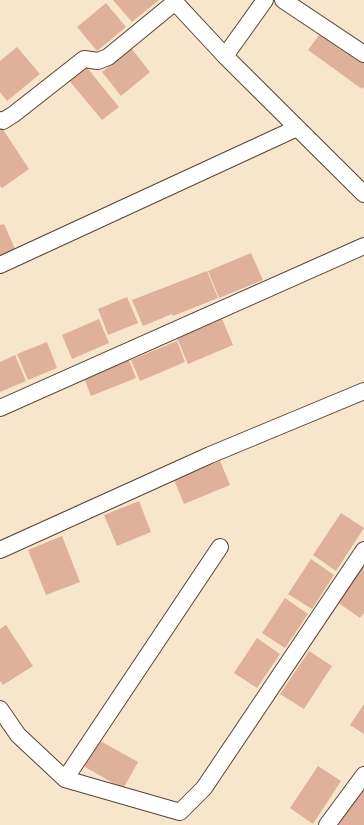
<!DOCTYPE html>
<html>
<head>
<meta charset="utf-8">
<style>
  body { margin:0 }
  canvas { display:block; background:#f7e5cc }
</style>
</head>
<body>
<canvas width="364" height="825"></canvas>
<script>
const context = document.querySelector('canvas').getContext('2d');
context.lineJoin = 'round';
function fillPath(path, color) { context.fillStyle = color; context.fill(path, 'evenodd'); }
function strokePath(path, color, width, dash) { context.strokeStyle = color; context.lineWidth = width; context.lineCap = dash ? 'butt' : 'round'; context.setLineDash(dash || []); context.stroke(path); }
const building = new Path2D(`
  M 113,0 L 159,0 L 132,22 Z
  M 106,3 L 126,27 L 97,51 L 77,27 Z
  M 322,31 L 364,61 L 364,87 L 362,89 L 308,50 Z
  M 17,47 L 40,74 L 7,101 L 0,92 L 0,61 Z
  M 131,48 L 150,72 L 121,96 L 102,72 Z
  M 84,64 L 119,107 L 102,120 L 67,78 Z
  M 0,125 L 29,169 L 2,188 L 0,186 Z
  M 4,224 L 17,253 L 0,260 L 0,225 Z
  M 251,253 L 263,280 L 219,298 L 208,271 Z
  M 207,271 L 218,298 L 173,316 L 172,314 L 143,326 L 132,300 Z
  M 127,297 L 138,323 L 108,335 L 98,309 Z
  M 99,319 L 109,343 L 72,359 L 62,335 Z
  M 222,319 L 233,345 L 188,364 L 177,338 Z
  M 177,341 L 185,362 L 140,381 L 131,360 Z
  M 47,342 L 57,368 L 28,380 L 17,354 Z
  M 15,355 L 26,381 L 0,392 L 0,362 Z
  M 129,360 L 136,378 L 91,396 L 84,378 Z
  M 220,461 L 230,485 L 184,504 L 174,480 Z
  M 139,501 L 151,532 L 117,546 L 104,515 Z
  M 341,513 L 364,528 L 336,571 L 313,555 Z
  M 62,536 L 80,582 L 46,595 L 28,550 Z
  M 311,559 L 334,575 L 312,609 L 288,594 Z
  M 364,562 L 364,613 L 360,618 L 337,602 Z
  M 285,598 L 308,614 L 285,648 L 262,633 Z
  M 6,625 L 33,666 L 3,685 L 0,681 L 0,629 Z
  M 257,638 L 280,654 L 257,688 L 234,673 Z
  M 309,651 L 332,666 L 304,709 L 280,694 Z
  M 364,704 L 364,734 L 350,725 Z
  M 95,738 L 138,762 L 123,789 L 80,764 Z
  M 318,766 L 341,781 L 313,824 L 290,808 Z
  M 364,786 L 364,825 L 338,825 Z`);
const minor = new Path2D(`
  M 173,0 L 225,56 L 364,194
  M 283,0 L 364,54
  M 225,56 L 265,0
  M 0,120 L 3,121 L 14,114 L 84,59 L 98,61 L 108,57 L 175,2
  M 0,265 L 297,128
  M 0,408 L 364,246
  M 220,547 L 65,779 L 180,812 L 204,788 L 364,550
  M 0,550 L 210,455 L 364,391
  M 0,709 L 18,735 L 65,779
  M 327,825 L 364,775`);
fillPath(building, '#dfb19a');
strokePath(minor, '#574638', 18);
strokePath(minor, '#fff', 16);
</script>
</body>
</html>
